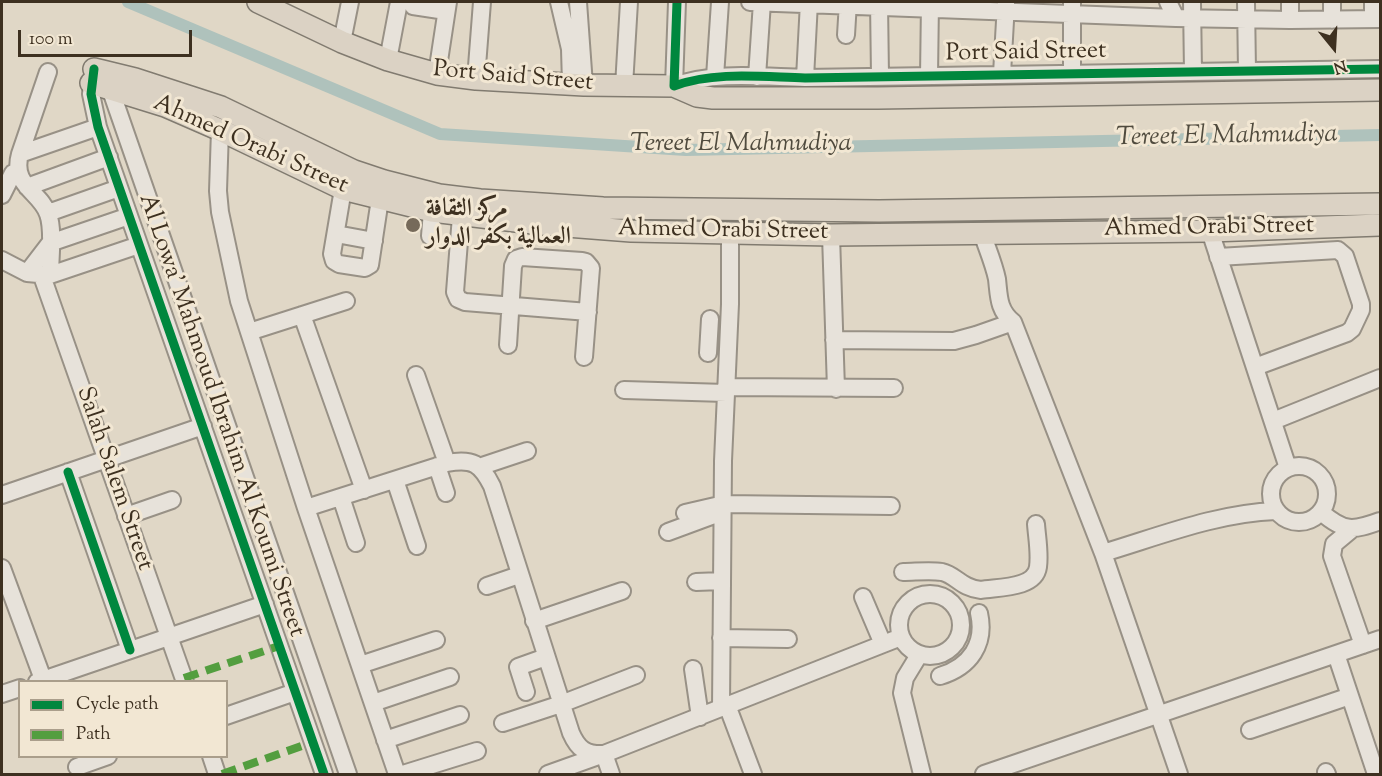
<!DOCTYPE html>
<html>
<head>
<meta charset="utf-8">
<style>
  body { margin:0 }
  #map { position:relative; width:1382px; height:776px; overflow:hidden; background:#e0d7c6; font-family:"Sorts Mill Goudy",serif }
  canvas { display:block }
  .frame { position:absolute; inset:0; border:3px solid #3d3020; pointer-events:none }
  .legend { position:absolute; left:18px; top:680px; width:210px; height:78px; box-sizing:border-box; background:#f2e7d3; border:2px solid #aa9e8b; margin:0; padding:8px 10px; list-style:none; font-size:18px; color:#3d3020 }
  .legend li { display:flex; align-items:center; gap:12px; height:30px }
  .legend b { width:30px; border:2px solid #aa9e8b }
  .north { position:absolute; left:1304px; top:18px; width:60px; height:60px; -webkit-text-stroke:4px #f2e7d3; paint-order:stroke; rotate:162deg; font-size:16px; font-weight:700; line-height:24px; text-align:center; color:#3d3020 }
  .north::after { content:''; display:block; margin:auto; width:21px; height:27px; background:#3d3020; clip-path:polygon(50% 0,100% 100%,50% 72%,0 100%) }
  .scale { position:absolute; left:18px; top:30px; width:174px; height:27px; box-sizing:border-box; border:3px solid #3d3020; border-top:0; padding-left:8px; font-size:18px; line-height:21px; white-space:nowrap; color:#3d3020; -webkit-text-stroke:4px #f2e7d3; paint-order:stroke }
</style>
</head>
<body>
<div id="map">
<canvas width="1382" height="776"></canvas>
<div class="frame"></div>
<ul class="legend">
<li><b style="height:8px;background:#00873e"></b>Cycle path</li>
<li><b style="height:8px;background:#539e3f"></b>Path</li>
</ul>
<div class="north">N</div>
<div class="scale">100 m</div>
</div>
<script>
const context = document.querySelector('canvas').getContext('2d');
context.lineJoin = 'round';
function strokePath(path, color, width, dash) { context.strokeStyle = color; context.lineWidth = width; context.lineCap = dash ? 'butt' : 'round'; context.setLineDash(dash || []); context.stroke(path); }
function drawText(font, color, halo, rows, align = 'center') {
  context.font = font + ' "Sorts Mill Goudy",Amiri,serif'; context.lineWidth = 6; context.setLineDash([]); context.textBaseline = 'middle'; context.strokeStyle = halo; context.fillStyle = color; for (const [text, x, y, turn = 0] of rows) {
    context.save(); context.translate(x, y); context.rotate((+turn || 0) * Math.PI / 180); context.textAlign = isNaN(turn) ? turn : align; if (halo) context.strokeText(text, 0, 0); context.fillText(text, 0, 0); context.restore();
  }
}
const canal = new Path2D(`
  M 128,2 L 440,134 L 686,150 L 1380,135`);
const minor = new Path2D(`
  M 559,2 L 570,49 L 571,84
  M 578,2 L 584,85
  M 677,2 L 674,86 C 715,71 762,77 805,78 L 1380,69
  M 750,2 L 1176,18 L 1290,20 L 1380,19
  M 879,2 L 880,76
  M 1168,2 L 1176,18
  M 1192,2 L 1193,72
  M 1246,2 L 1247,71
  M 1290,2 L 1290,20
  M 1332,2 L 1332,20
  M 1373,2 L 1373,19
  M 413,6 L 446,11
  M 846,35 L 848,2
  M 342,42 L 350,2
  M 388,60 L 399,2
  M 48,72 L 20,154 C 11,186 40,191 48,214 C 54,230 50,258 50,275
  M 93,73 L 91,94 L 98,127 L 324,774
  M 1072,73 L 1072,2
  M 437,74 L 448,2
  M 1002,74 L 1006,3
  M 929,76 L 930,2
  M 715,77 L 720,2
  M 757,77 L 762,2
  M 805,78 L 809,2
  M 476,79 L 482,2
  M 624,86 L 629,2
  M 110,88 L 348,774
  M 220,130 L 218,191 L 220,212 L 239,301 L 306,508 L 397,774
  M 20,154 L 98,127
  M 27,187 L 109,157
  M 343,189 L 332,254 L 334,261 L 339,264 L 365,268 L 370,265 L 380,199
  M 2,195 L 13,173
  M 48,213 L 119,188
  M 461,216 L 455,292 L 458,299 L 465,302 L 588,312
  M 1210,231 L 1288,468
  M 982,233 C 987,248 994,264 997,279 C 999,296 998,310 1013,322 L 1103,553 L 1179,774
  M 336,234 L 374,241
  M 831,235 L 836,389
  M 430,236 L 432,211
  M 1218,257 L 1338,250 L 1345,256 L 1361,304 L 1361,310 L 1352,329 L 1347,333 L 1255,367
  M 2,260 L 27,273 L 50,275 L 139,245
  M 27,273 L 50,243 L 129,216
  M 42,276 L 185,682
  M 302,315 L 364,490
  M 249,332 L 346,301
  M 834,340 L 954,341 L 976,335 L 1013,322
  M 508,345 L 513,266 L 516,259 L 522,257 L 582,261 L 586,262 L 591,268 L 584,357
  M 708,353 L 710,319
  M 416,375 L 447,463
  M 726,387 L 894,388
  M 624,390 L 726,393
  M 1273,421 L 1380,378
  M 437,466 L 446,493
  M1271 494a28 28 0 1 1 56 0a28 28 0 1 1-56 0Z
  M 479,467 L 527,451
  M 68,472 L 130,650
  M 395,480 L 417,546
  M 2,495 L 203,426
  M 341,497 L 356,543
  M 306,508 L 447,463 C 473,458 481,464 492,486 L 571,733 C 578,749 586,755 604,754 L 901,637
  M 1321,512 C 1344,532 1353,531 1380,521
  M 685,513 L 724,504 L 891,506
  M 126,516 L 172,500
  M 1352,529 L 1334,544 L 1332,556 L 1363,645
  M 668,532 L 714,515
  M 1103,553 C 1160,536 1217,513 1276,511
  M 2,568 L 44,682
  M 903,572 C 915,572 930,570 942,572 C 956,575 961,588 981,590 C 997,587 1035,589 1038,567 C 1040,553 1037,538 1036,524
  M 696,582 L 722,581
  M 487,586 L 519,575
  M899 625a31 31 0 1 1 62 0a31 31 0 1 1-62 0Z
  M 863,597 L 883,644
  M 534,621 L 622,591
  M 721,638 L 788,639
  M 1336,654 L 1376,774
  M 919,655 L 905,678 L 902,693 L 922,774
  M 360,665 L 436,640
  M 693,669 L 700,717
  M 940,676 C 970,667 986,644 979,613
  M 37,682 L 265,604
  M 526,692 L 518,667 L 546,657
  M 2,694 L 20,688
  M 373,703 L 450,677
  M 727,705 L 753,774
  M 721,708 L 723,461 L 730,304 L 730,233
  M 226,716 L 295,692
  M 503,723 L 561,704 L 636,675
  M 1250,730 L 1350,696
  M 385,740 L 460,715
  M 211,756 L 217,774
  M 77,767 L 108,756
  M 1326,772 L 1327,774
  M 403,774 L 477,751
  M 548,774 L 604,754 L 611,774
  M 984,774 L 1380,639`);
const major = new Path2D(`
  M 258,2 L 342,42 L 388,60 L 437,74 L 476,79 L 584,85 L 674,86 L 697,96 L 713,98 L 878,98 L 1380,90
  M 94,69 L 135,79 L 221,107 L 354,171 L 384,181 L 439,195 L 480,200 L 603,208 L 879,211 L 1380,204
  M 91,83 L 165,106 L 220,130 L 343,189 L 432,211 L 541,224 L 631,231 L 831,235 L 1210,231 L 1380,225`);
const quiet = new Path2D(`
  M 184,678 L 279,646
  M 222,774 L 313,742`);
const cycleway = new Path2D(`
  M 677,2 L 674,86 C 715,71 762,77 805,78 L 1380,69
  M 94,69 L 91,94 L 98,127 L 324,774
  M 68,472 L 130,650`);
const markers = [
  [413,225,8,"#766a5a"]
];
const streetNames = [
  ["Port Said Street",1026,54,-1],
  ["Port Said Street",513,78,5],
  ["Ahmed Orabi Street",250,146,24],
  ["Ahmed Orabi Street",1209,229,-1],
  ["Ahmed Orabi Street",723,232,1],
  ["Al Lowa' Mahmoud Ibrahim Al Koumi Street",220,416,71],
  ["Salah Salem Street",113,479,71]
];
const poiNames = [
  ["مركز الثقافة",426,211],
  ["العمالية بكفر الدوار",426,239]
];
const waterNames = [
  ["Tereet El Mahmudiya",1227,138,-1],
  ["Tereet El Mahmudiya",741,146]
];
strokePath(canal, '#afc2bc', 12);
strokePath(minor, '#989186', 20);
strokePath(major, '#817b70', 24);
strokePath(minor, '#e7e2da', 16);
strokePath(major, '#dbd2c4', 21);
strokePath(quiet, '#539e3f', 8, [15, 8]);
strokePath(cycleway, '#00873e', 9);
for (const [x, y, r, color] of markers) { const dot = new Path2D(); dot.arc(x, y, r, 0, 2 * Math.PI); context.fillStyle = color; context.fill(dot); strokePath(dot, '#f2e7d3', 2); }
drawText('24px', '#3d3020', '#f2e7d3', streetNames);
drawText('bold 24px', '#3d3020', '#f2e7d3', poiNames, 'left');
drawText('italic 26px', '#504b3e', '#f2e7d3', waterNames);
</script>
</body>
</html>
